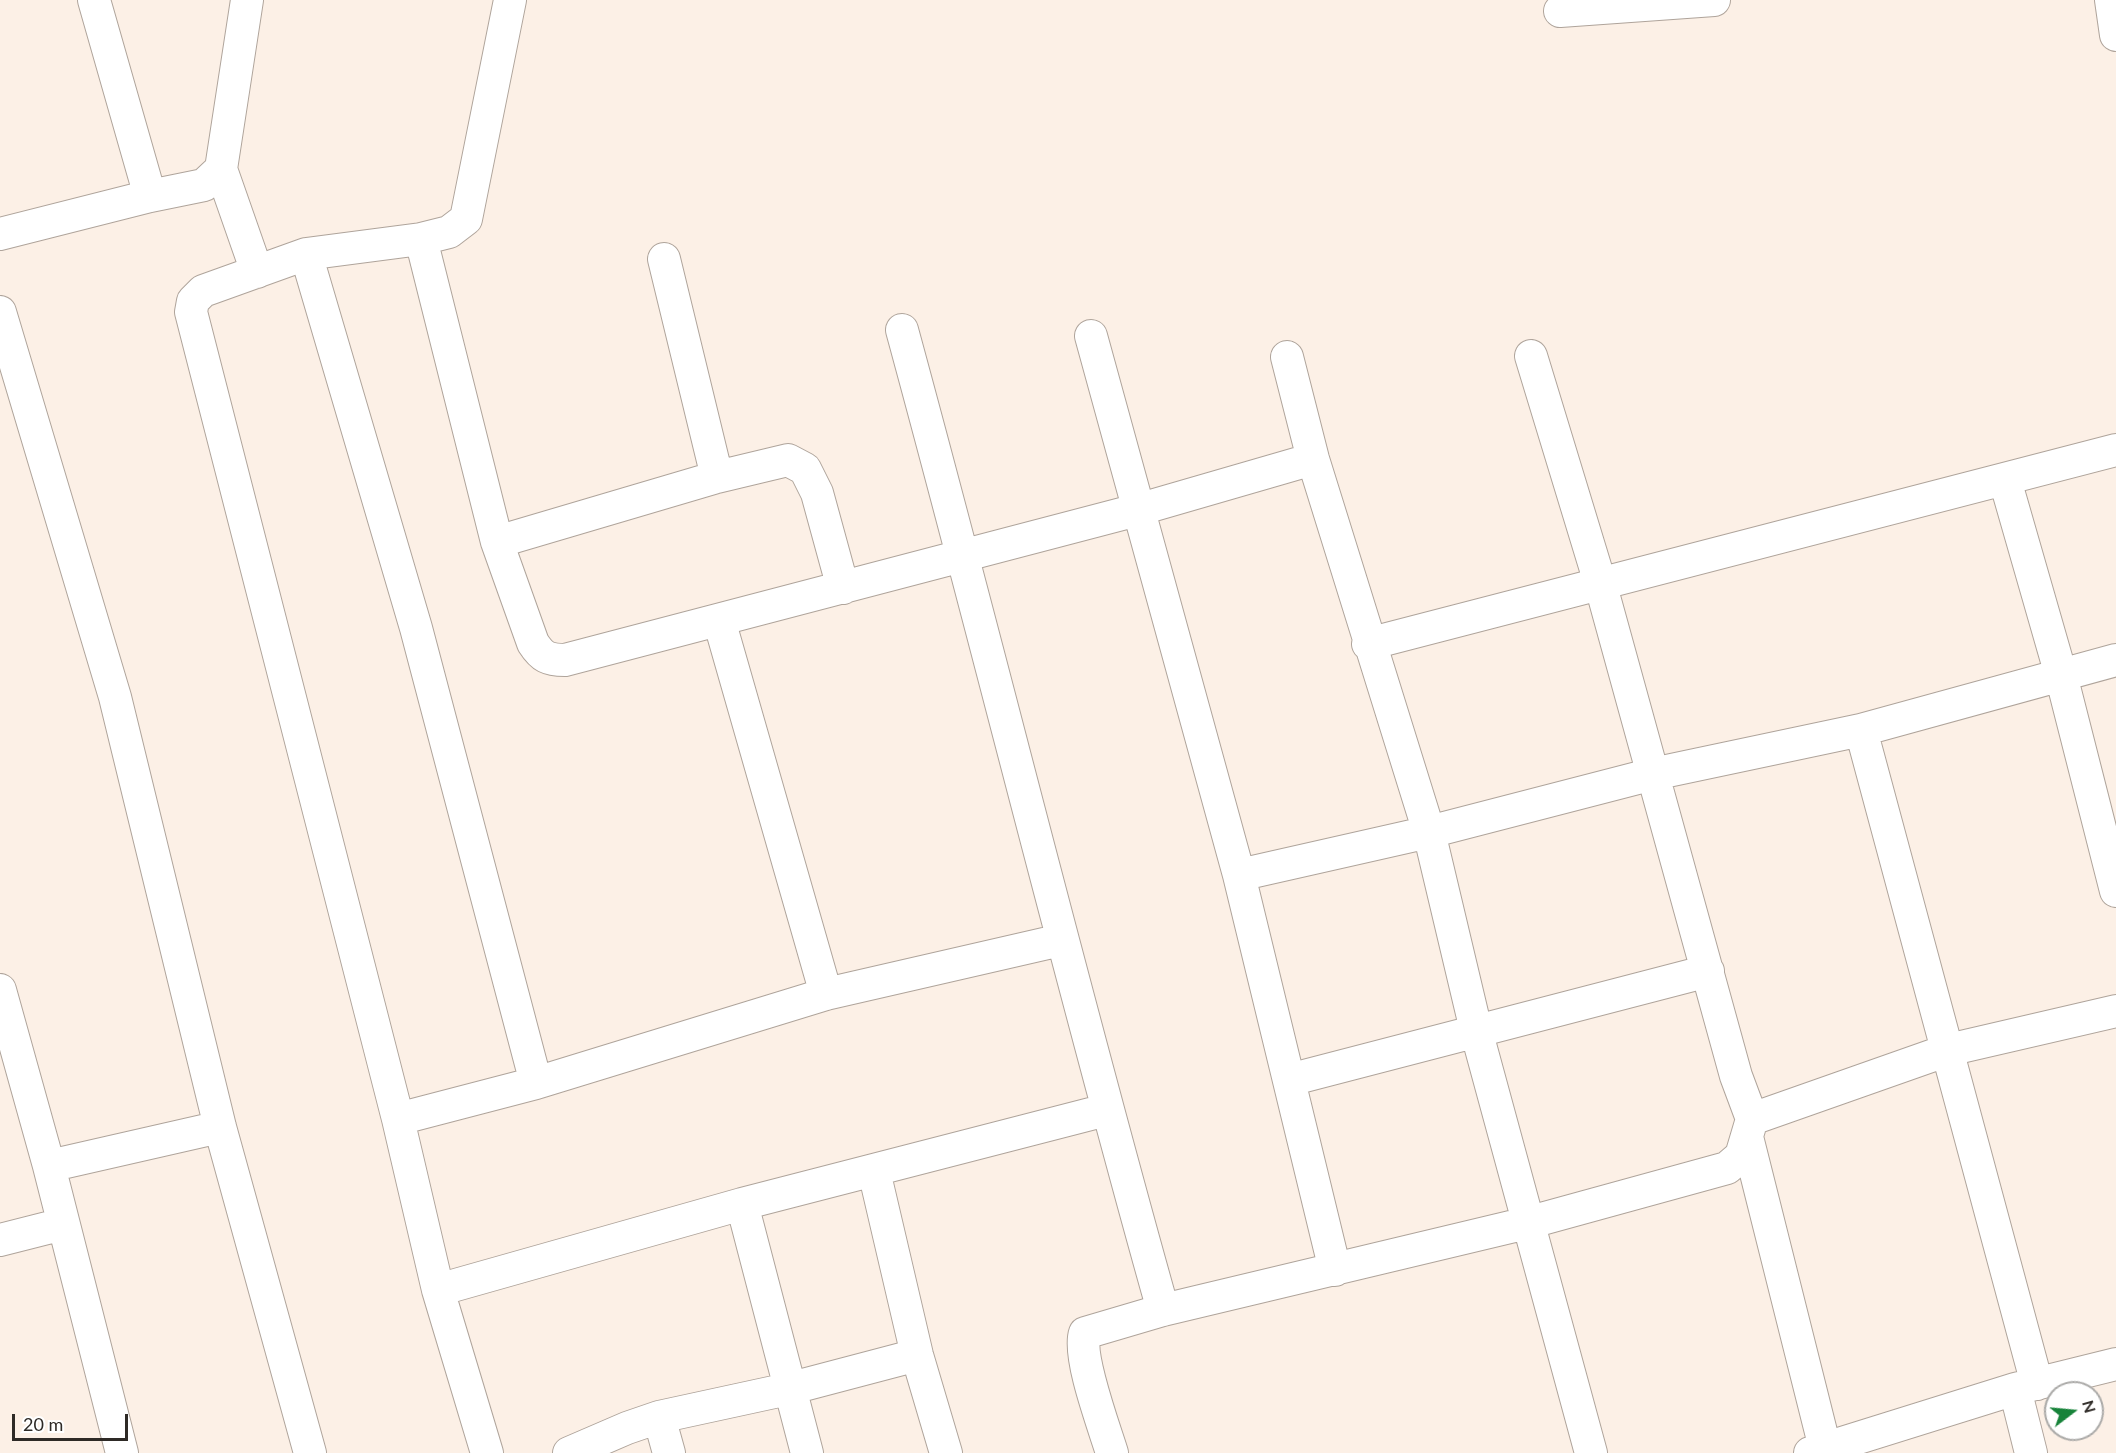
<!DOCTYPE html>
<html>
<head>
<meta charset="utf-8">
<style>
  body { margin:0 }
  #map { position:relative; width:2116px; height:1453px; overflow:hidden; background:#fcf0e6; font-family:Lato,sans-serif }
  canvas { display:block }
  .north { position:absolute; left:2044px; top:1381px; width:60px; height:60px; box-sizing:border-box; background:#fff; border:2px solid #abaaa8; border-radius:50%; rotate:74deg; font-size:16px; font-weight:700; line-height:24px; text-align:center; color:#2e2a26 }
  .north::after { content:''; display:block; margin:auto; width:21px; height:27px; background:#17833a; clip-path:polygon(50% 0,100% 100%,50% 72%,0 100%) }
  .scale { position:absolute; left:12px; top:1414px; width:116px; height:27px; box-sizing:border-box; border:3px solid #2e2a26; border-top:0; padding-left:8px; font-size:18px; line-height:21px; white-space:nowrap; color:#2e2a26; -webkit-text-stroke:4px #fff; paint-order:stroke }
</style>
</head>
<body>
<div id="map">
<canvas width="2116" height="1453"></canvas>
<div class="north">N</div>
<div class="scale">20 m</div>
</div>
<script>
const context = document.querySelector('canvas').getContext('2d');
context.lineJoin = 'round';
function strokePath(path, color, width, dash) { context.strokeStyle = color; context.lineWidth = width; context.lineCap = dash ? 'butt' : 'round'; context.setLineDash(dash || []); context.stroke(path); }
const street = new Path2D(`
  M 94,0 L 150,196
  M 2111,0 L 2116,35
  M 1560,11 L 1714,0
  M 221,169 L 257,272
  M 0,234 L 150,196 L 204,185 L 221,169 L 247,0
  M 421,239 L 497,542 L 533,643 C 542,657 548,660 565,660 L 1137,510 L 1313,459
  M 306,254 L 421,239 L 449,232 L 466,219 L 510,0
  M 664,259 L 717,477
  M 0,312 L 115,697 L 220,1127 L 310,1453
  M 902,330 C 991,656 1071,984 1163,1310
  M 1091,336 L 1239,875 L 1335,1270
  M 1531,356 L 1601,586 L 1736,1076 L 1752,1119 L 1948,1050 L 2116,1011
  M 1287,357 L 1313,459 L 1429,832 L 1476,1030 L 1591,1453
  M 2005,480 L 2061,675 L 2116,891
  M 497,542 L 717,477 L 788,460 L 805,469 L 817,493 L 843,588
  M 719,620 L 826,994
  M 1368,644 L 2116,450
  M 1861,730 L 2037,1384
  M 1239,875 L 1429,832 L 1653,774 L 1861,730 L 2116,660
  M 0,990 L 49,1166 L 122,1453
  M 1289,1080 L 1708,971
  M 398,1119 L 536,1083 L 826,994 L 1061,940
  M 1747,1137 L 1825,1448
  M 49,1166 L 220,1127
  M 874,1171 L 917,1355 L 946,1453
  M 742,1204 L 807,1453
  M 0,1240 L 63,1224
  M 438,1290 L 742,1204 L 1106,1110
  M 2015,1389 L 2031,1453
  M 659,1417 L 788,1389 L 917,1355
  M 487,1453 L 438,1290 L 398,1119 L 191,312 L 193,301 L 203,291 L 306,254 L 416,628 L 536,1083
  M 569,1453 L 627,1428 L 659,1417 L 669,1453
  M 1112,1453 C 1104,1427 1077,1355 1085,1333 L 1163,1310 L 1527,1223 L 1727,1168 L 1741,1156 L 1752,1119
  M 1810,1453 L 2015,1389 L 2116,1364`);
strokePath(street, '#afa49b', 34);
strokePath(street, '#fff', 32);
</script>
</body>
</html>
